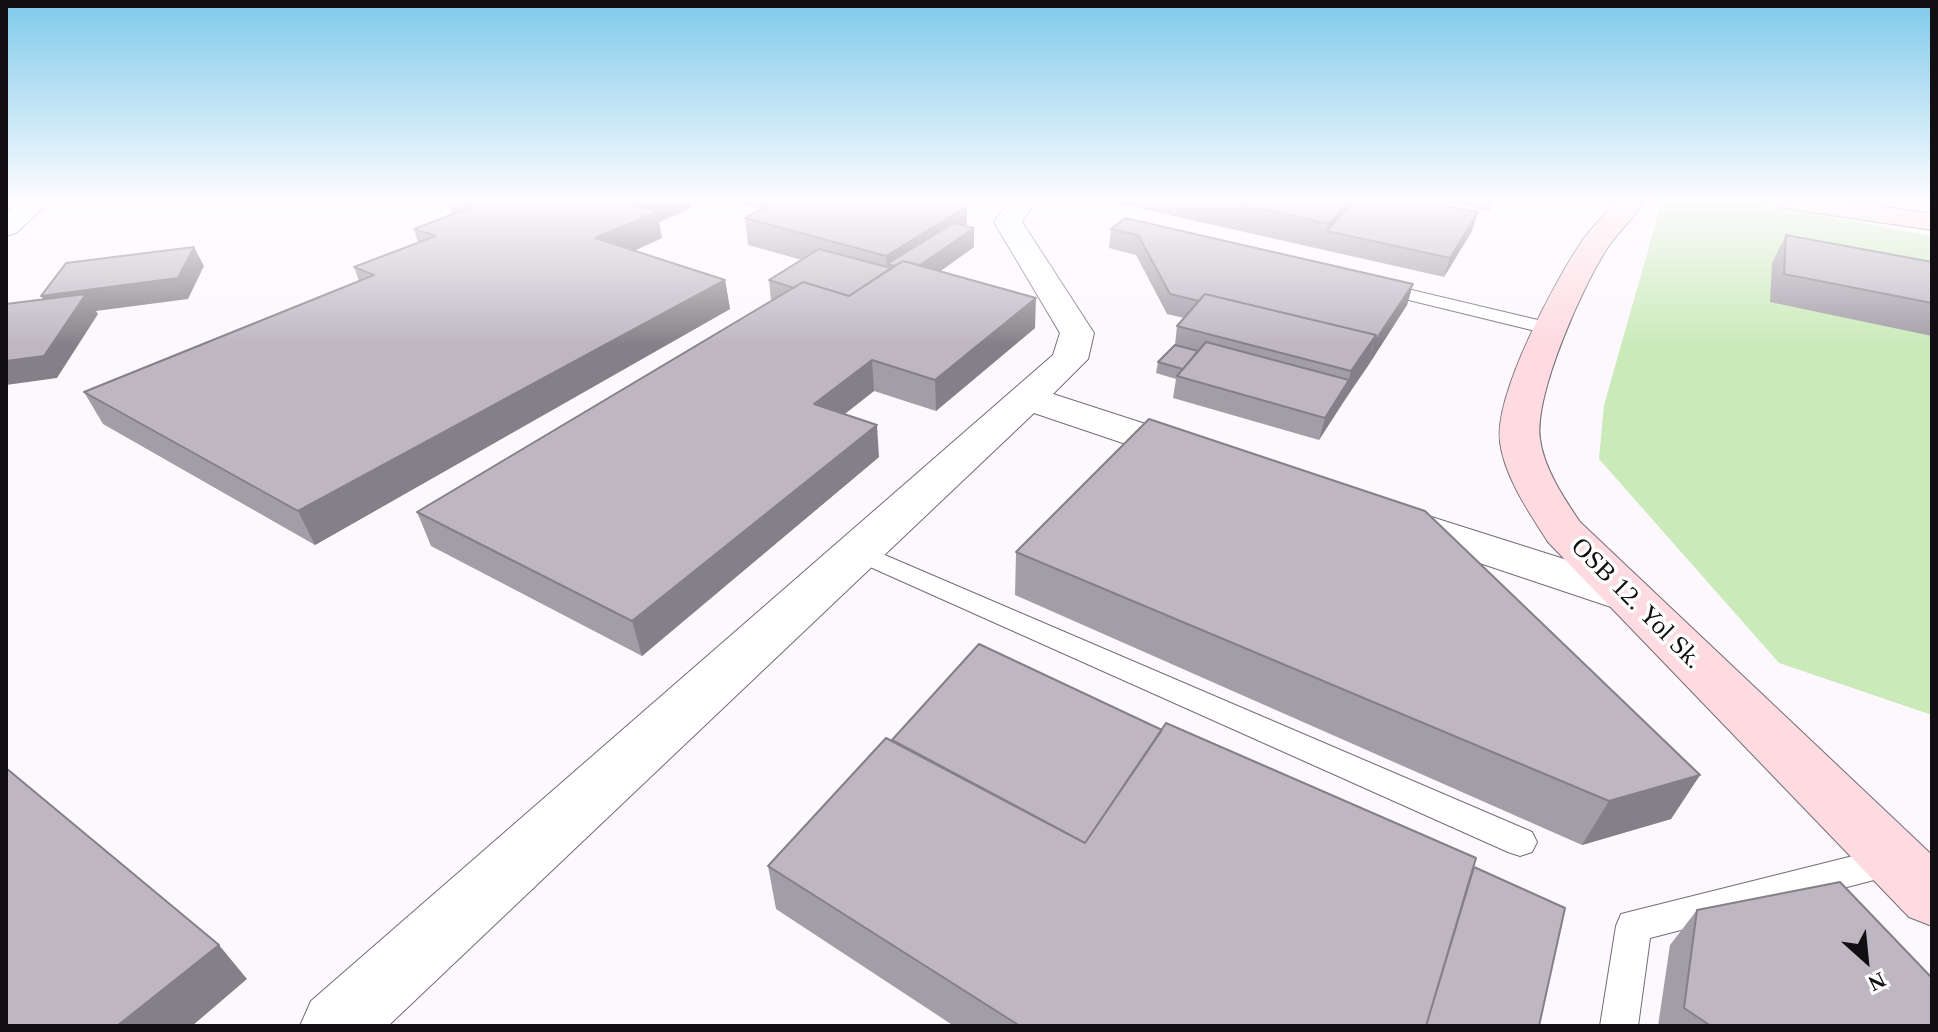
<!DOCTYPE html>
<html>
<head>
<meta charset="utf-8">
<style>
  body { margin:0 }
  #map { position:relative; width:1938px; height:1032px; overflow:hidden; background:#fdf8fe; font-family:Georgia,serif }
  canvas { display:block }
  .frame { position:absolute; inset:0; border:8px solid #120f13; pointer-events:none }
  .north { position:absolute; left:1826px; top:920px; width:80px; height:80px; -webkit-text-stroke:6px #fff; paint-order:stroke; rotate:153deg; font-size:22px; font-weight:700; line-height:32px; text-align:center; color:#120f13 }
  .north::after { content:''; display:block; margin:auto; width:28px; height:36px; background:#120f13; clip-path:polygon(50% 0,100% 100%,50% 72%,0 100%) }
</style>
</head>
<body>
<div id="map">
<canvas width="1938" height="1032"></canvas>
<div class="frame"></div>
<div class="north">N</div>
</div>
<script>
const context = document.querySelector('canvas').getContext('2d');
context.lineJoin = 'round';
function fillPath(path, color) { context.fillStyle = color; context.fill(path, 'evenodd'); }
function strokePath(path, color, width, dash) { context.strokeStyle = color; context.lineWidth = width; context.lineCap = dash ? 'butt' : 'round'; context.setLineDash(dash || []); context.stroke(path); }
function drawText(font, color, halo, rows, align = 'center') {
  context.font = font + ' Georgia,serif'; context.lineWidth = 7; context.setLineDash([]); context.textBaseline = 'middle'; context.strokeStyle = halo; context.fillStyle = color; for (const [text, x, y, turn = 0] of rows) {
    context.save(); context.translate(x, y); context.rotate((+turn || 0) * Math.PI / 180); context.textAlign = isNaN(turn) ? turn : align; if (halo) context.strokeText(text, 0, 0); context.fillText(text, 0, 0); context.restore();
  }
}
const green = new Path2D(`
  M 1662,201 L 1744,201 L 1932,236 L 1932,715 L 1779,663 L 1599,459 L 1604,405 Z`);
const service = new Path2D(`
  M 1378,282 L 1559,325 L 1561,329 L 1552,335 L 1372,291 L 1369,287 L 1372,283 Z
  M 859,544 L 1532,832 L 1537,842 L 1532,852 L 1520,856 L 1508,852 L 850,558 L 846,552 L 850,546 Z
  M 1893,846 L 1905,850 L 1910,861 L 1905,872 L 1650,938 L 1638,1026 L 1600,1026 L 1616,926 L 1621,914 Z`);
const minor = new Path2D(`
  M 21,201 L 51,201 L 16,233 L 6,236 L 6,213 Z`);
const tertiary = new Path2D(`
  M 1009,201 L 1036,201 L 1022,222 L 1094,333 L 1088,359 L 1053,394 L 1204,443 L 1210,452 L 1204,461 L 1190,464 L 1176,461 L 1034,413 L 388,1026 L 300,1026 L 311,1001 L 1053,355 L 1060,333 L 994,222 Z
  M 1400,507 L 1646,585 L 1653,597 L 1646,609 L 1629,613 L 1384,531 L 1378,521 L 1384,511 Z`);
const secondary = new Path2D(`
  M 1617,201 L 1645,201 C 1635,216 1621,229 1610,244 C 1584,282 1534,394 1540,439 C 1544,469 1564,498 1580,522 L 1932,855 L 1932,926 L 1909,917 L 1548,542 C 1529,512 1505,478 1500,442 C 1494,394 1556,279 1584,238 C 1594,225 1606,213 1617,201 Z
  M 1778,201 L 1848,201 L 1932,214 L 1932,230 L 1791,209 L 1781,207 Z`);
const wall = new Path2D(`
  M 448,201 L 690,201 L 691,208 L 659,222 L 662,238 L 634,251 L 725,280 L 730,309 L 315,545 L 103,424 L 84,392 L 359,281 L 354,267 L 418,243 L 414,229 L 452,214 Z
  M 728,201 L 952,201 L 967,206 L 967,226 L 974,228 L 974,247 L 940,271 L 1035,328 L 936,411 L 874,391 L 845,414 L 879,457 L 642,656 L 431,546 L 417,512 L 772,301 L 771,300 L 769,280 L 802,260 L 748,245 L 745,218 L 761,210 Z
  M 1107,201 L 1423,201 L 1472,231 L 1444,277 Z
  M 1438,201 L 1495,201 L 1489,211 Z
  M 1111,229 L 1413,284 L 1407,305 L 1319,440 L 1173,398 L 1176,379 L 1156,373 L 1158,362 L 1175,345 L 1177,326 L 1184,318 L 1167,314 L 1136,255 L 1109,248 Z
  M 1786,235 L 1932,262 L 1932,336 L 1770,302 L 1772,263 Z
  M 1016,552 L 1700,775 L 1671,819 L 1582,845 L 1015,595 Z
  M 1162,730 L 1474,867 L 1539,1026 L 954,1026 L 776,909 L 768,866 L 892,740 Z
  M 1697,910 L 1932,1026 L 1658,1026 L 1670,945 Z`);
const shadedWall = new Path2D(`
  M 641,201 L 690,201 L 691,208 L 659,222 L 662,238 L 601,266 L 595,238 L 633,205 Z
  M 943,201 L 952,201 L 952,215 L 967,206 L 967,232 L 887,264 L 886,256 Z
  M 1349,201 L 1362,201 L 1327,231 L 1329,224 Z
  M 1478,212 L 1472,231 L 1444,277 L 1450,258 Z
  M 974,228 L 974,247 L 913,291 L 912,271 Z
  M 194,247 L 204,266 L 188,299 L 96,311 L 98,314 L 57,378 L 6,385 L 6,361 L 53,317 L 41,296 Z
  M 725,280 L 730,309 L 315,545 L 298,511 Z
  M 1413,284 L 1407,305 L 1368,366 L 1373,344 Z
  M 1036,298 L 1035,328 L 936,411 L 935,380 Z
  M 1376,335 L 1368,366 L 1343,402 L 1351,371 Z
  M 872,360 L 874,391 L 817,435 L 814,404 Z
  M 1349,380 L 1343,402 L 1319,440 L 1325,418 Z
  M 877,425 L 879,457 L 642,656 L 632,621 Z
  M 1700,775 L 1671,819 L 1582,845 L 1609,801 Z
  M 219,945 L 247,979 L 192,1026 L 117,1026 Z`);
const building = new Path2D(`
  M 481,201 L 641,201 L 633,205 L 657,212 L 595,238 L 725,280 L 298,511 L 84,392 L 374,275 L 354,267 L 436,236 L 414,229 L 484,202 Z
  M 777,201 L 949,201 L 967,206 L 886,256 L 745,218 Z
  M 1226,201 L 1349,201 L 1329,224 Z
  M 1354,201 L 1423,201 L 1478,212 L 1450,258 L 1327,231 Z
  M 1125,218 L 1413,284 L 1373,344 L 1376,335 L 1205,294 L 1199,301 L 1170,294 L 1138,235 L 1111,229 Z
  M 954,223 L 974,228 L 920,265 L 903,261 L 894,266 L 887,264 Z
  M 1786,235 L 1932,262 L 1932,303 L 1784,274 Z
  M 194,247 L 178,278 L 41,296 L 66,263 Z
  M 819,249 L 891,268 L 849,296 L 803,282 L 794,288 L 769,280 Z
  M 903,261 L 1036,298 L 935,380 L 872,360 L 814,404 L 877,425 L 632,621 L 417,512 L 803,282 L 849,296 Z
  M 86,294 L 44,356 L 6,361 L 6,304 Z
  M 1205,294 L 1376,335 L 1351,371 L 1177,326 Z
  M 1206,342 L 1349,380 L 1325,418 L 1177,376 Z
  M 1175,345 L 1198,351 L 1183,369 L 1158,362 Z
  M 1149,419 L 1425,511 L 1700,775 L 1609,801 L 1016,552 Z
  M 979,644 L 1162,730 L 1085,843 L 892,740 Z
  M 1166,723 L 1476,858 L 1426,1026 L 1020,1026 L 768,866 L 886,738 L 1085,843 Z
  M 6,768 L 219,945 L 117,1026 L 6,1026 Z
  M 1474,867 L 1565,908 L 1539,1026 L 1426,1026 Z
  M 1840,882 L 1932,978 L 1932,1026 L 1711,1026 L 1684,1008 L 1697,910 Z`);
const streetNames = [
  ["OSB 12. Yol Sk.",1636,604,45]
];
fillPath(green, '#caeab9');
strokePath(service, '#746d77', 2);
strokePath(minor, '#746d77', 2);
strokePath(tertiary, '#746d77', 2);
strokePath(secondary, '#746d77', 2);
fillPath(service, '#fff');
fillPath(minor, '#fff');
fillPath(tertiary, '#fff');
fillPath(secondary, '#fddbe1');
fillPath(wall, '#a39da6');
fillPath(shadedWall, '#858087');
fillPath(building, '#beb7c1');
strokePath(building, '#858087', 2);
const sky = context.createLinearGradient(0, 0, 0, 346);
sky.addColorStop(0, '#7ecaea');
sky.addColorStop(0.58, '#fefcff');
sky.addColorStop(1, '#fefcff00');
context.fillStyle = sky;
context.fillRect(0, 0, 1938, 346);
drawText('26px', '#120f13', '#fff', streetNames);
</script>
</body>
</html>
